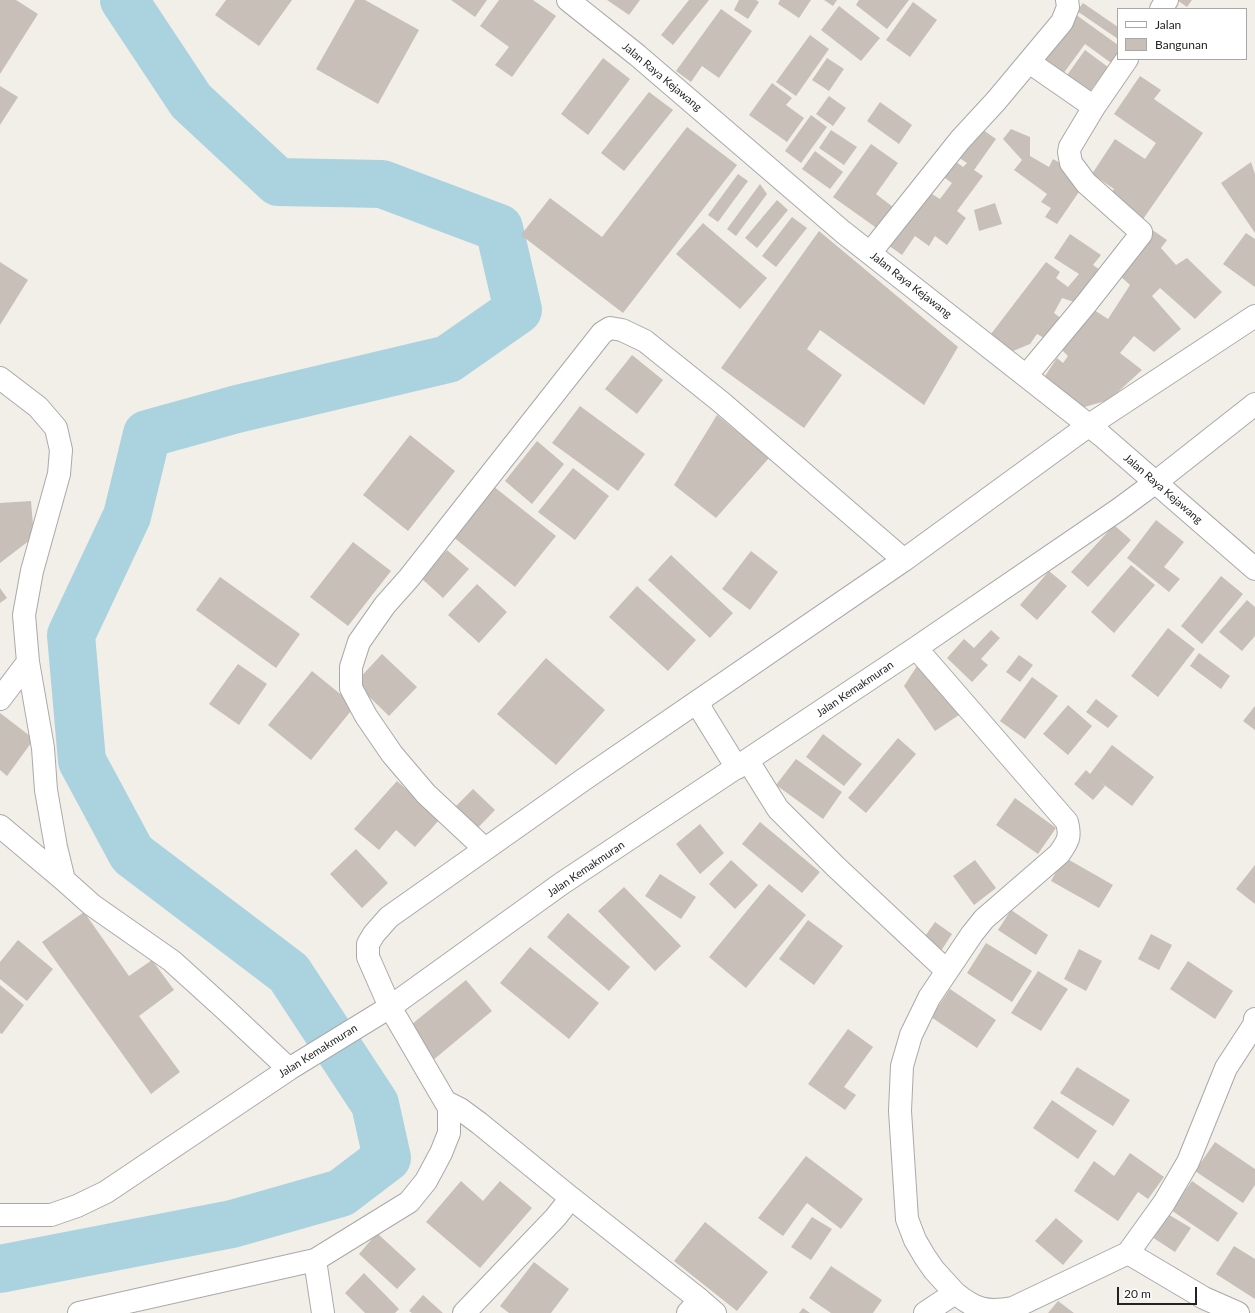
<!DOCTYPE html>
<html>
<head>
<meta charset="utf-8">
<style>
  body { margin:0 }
  #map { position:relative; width:1255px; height:1313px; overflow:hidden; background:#f2efe9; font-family:Lato,sans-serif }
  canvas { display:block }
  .legend { position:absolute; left:1117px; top:8px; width:130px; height:52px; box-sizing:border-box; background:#fff; border:1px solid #a7a7a7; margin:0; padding:5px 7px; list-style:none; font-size:12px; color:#222 }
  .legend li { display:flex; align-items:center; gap:8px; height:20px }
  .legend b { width:20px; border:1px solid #a7a7a7 }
  .scale { position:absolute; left:1117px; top:1287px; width:80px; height:18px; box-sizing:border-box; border:2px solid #222; border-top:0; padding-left:5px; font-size:12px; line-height:14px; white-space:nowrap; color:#222; -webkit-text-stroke:3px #fff; paint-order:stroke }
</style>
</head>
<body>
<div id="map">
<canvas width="1255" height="1313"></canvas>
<ul class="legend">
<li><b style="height:5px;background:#fff"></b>Jalan</li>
<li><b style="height:11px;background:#c7bfb8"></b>Bangunan</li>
</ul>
<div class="scale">20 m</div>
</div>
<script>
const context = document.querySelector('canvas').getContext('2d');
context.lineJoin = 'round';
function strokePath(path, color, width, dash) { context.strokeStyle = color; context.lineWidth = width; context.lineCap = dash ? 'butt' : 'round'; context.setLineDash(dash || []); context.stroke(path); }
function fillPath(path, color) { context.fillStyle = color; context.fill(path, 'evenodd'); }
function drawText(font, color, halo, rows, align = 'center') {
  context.font = font + ' Lato,sans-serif'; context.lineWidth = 3.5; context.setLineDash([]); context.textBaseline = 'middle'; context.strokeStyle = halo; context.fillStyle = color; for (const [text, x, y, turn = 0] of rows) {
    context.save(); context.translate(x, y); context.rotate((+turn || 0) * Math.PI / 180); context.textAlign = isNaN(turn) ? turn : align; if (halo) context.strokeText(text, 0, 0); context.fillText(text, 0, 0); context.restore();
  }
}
const river = new Path2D(`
  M 0,1269 L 232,1224 L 341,1193 L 387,1158 L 375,1104 L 289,973 L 132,854 L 82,761 L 71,635 L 127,516 L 147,434 L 237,409 L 448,359 L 518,310 L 499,228 L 382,184 L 278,182 L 191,101 L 124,0`);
const building = new Path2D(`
  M 0,0 L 16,0 L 38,14 L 0,74 Z
  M 226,0 L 292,0 L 259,46 L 215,15 Z
  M 355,0 L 365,0 L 419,30 L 378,104 L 316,69 Z
  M 451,0 L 487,0 L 475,17 Z
  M 499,0 L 533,0 L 556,16 L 512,77 L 495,65 L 509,47 L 480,26 Z
  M 607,0 L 640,0 L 629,15 Z
  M 689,0 L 709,0 L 673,45 L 661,35 Z
  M 739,0 L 756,0 L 759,2 L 748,19 L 734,10 Z
  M 780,0 L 811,0 L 799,18 L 778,4 Z
  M 824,0 L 837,0 L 833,6 Z
  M 859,0 L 909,0 L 887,29 L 856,5 Z
  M 1177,0 L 1192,0 L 1187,7 Z
  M 913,2 L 937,20 L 910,57 L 886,40 Z
  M 1083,3 L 1118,27 L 1118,39 L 1077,11 Z
  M 839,6 L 880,38 L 861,61 L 821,30 Z
  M 721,9 L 752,31 L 719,78 L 702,66 L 691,82 L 676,71 Z
  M 1075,14 L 1118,45 L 1118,60 L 1114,65 L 1085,44 L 1060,78 L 1040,63 Z
  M 810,35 L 829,49 L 796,96 L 776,82 Z
  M 1085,50 L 1108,67 L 1088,94 L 1065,78 Z
  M 603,58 L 630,79 L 588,135 L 561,114 Z
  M 827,58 L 844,69 L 829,91 L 812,80 Z
  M 1140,76 L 1161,90 L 1154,99 L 1203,133 L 1141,222 L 1107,199 L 1114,189 L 1092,174 L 1115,139 L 1145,159 L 1156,143 L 1114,114 Z
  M 772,83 L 792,98 L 786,105 L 804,118 L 787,142 L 749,115 Z
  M 0,86 L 18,97 L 0,125 Z
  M 649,92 L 673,110 L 624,171 L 601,153 Z
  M 829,96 L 846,108 L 833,126 L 816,114 Z
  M 880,102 L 912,125 L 899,144 L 867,121 Z
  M 811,115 L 827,127 L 801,163 L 785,151 Z
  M 976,125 L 996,139 L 974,170 L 983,176 L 957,211 L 966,218 L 947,245 L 935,236 L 929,246 L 915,236 L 902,255 L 888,245 L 927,191 L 940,199 L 952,183 L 939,174 L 951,158 L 963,167 L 967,163 L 955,155 Z
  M 687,127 L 737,165 L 623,313 L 521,235 L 550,198 L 602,237 Z
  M 1011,129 L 1030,137 L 1030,156 L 1049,167 L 1053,159 L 1069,168 L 1065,175 L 1083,186 L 1057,224 L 1045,217 L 1051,208 L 1041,202 L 1047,194 L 1014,170 L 1022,160 L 1003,139 Z
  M 831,130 L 857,147 L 844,165 L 819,148 Z
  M 871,144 L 898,163 L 876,194 L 893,207 L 878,229 L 833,197 Z
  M 815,151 L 843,172 L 830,189 L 802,169 Z
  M 1251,162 L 1255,174 L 1255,233 L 1221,183 Z
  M 738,174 L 748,181 L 718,222 L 708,215 Z
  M 760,184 L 767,194 L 736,236 L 727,229 Z
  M 777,200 L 788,210 L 757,248 L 745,238 Z
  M 995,203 L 1002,224 L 979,231 L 974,210 Z
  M 792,217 L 807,228 L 776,267 L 762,256 Z
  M 703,223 L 767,278 L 740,309 L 676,254 Z
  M 1151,229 L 1167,240 L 1161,248 L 1176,265 L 1187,258 L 1222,292 L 1195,319 L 1160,288 L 1152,296 L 1181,329 L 1154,352 L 1134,336 L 1120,353 L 1142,370 L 1109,400 L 1081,408 L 1043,379 L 1057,358 L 1063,363 L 1068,356 L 1059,347 L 1091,308 L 1108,319 L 1130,285 L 1119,275 Z
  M 819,231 L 958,347 L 924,405 L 820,330 L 807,349 L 842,375 L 804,428 L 721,368 Z
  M 1246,233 L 1255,239 L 1255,287 L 1223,264 Z
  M 1070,234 L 1101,255 L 1093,265 L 1103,272 L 1080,304 L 1062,298 L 1054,313 L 1062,319 L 1046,339 L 1037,334 L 1030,344 L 1013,351 L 991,334 L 1046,262 L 1060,272 L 1056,278 L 1068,287 L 1079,274 L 1054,258 Z
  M 0,262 L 28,280 L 0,325 Z
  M 632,355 L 663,380 L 637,414 L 605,389 Z
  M 580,406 L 645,454 L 618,491 L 552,443 Z
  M 717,415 L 769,458 L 716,518 L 674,485 Z
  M 410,435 L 455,471 L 408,531 L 363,495 Z
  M 537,441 L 564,464 L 532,504 L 505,481 Z
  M 573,468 L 609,496 L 575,540 L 538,512 Z
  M 493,486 L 556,536 L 515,587 L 452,536 Z
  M 31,501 L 34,537 L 0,563 L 0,503 Z
  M 1156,520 L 1184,542 L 1164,567 L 1180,579 L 1169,592 L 1127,558 Z
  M 1114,525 L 1131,540 L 1088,587 L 1071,572 Z
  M 353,542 L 391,571 L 348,626 L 310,597 Z
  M 447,550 L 469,569 L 443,598 L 421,578 Z
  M 751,551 L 778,572 L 750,610 L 722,589 Z
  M 671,555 L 733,613 L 710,638 L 648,580 Z
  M 1131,565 L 1155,585 L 1114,633 L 1091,612 Z
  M 1049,571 L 1067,586 L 1037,620 L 1020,605 Z
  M 1221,576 L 1243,594 L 1202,644 L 1181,626 Z
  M 220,577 L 300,634 L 276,668 L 196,610 Z
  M 477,584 L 507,612 L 479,643 L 448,615 Z
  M 637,586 L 696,640 L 668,671 L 609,617 Z
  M 0,588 L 7,598 L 0,603 Z
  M 1247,600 L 1255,607 L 1255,636 L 1242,651 L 1219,632 Z
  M 1168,628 L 1195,649 L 1158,697 L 1131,676 Z
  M 991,630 L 1000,638 L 981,659 L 988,665 L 972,682 L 947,658 L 964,639 L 974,648 Z
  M 1199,653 L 1230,676 L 1221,689 L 1190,666 Z
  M 382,654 L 417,687 L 389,716 L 355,683 Z
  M 1019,655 L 1033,665 L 1020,682 L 1006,672 Z
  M 546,658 L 605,710 L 556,765 L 497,714 Z
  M 921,660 L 959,715 L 935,731 L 904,686 Z
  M 238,664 L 267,684 L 239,725 L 209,704 Z
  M 312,671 L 355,706 L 311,760 L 268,725 Z
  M 1032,677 L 1058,696 L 1025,739 L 1000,721 Z
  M 1096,699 L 1118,716 L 1108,728 L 1086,712 Z
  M 1068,705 L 1092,726 L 1068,755 L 1043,734 Z
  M 1255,706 L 1255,730 L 1243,721 Z
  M 0,713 L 34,739 L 7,776 L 0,770 Z
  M 823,734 L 862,764 L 844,786 L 806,757 Z
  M 898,738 L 916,754 L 866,813 L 848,798 Z
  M 1112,745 L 1154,777 L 1132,806 L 1099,781 L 1105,786 L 1093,800 L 1074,784 L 1086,770 L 1090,774 Z
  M 796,759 L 842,792 L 823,819 L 776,785 Z
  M 397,781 L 440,819 L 415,847 L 396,830 L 379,850 L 354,829 Z
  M 473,789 L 495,810 L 472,834 L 450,812 Z
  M 1015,798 L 1056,828 L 1038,854 L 996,825 Z
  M 760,822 L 820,872 L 802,893 L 742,844 Z
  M 700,824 L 724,853 L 700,874 L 676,844 Z
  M 356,849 L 388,883 L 362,908 L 330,874 Z
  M 1064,857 L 1113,885 L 1099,908 L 1051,881 Z
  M 731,860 L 758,885 L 735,909 L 709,884 Z
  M 975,860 L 996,888 L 974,905 L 953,876 Z
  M 1255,865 L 1255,904 L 1236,889 Z
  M 660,874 L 696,897 L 681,919 L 645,896 Z
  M 769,884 L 806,915 L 746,988 L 709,957 Z
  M 624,887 L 681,946 L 655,971 L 598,911 Z
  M 1011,910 L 1048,935 L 1036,955 L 998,930 Z
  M 84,912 L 129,976 L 152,960 L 174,990 L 139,1016 L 180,1072 L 151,1094 L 42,942 Z
  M 568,913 L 630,967 L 609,991 L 547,937 Z
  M 808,920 L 843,946 L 814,985 L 779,959 Z
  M 935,922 L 952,934 L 939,954 L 921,942 Z
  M 1151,934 L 1172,945 L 1159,970 L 1138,959 Z
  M 18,940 L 53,969 L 27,1001 L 0,979 L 0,962 Z
  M 986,943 L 1032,971 L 1012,1002 L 967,973 Z
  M 530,947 L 599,1003 L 569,1039 L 500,983 Z
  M 1079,949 L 1102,961 L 1086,991 L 1064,979 Z
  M 1188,961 L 1233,991 L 1215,1019 L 1170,989 Z
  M 1038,971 L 1068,989 L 1041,1031 L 1011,1013 Z
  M 466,980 L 492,1011 L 432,1061 L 406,1029 Z
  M 0,985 L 24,1005 L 2,1034 L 0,1033 Z
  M 950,989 L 996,1020 L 977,1048 L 931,1017 Z
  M 848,1029 L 873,1047 L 844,1087 L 856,1095 L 845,1110 L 808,1084 Z
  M 1077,1067 L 1130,1100 L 1113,1126 L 1060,1093 Z
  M 1052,1100 L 1097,1131 L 1078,1159 L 1033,1128 Z
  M 1215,1142 L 1255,1169 L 1255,1185 L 1243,1203 L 1195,1171 Z
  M 1130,1153 L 1164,1177 L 1148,1199 L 1138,1192 L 1118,1221 L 1074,1191 L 1094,1161 L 1114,1176 Z
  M 806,1156 L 863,1199 L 841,1229 L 807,1203 L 783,1236 L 758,1218 Z
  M 461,1181 L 483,1201 L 500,1181 L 532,1208 L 480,1268 L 426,1222 Z
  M 1192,1181 L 1238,1213 L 1218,1242 L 1171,1210 Z
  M 1166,1213 L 1191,1228 L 1175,1252 L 1152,1237 Z
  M 812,1217 L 832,1229 L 811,1260 L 791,1247 Z
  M 1056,1218 L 1083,1241 L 1063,1265 L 1035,1241 Z
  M 705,1222 L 768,1272 L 737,1311 L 674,1261 Z
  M 377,1233 L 416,1269 L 397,1289 L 359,1254 Z
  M 1234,1246 L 1255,1259 L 1255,1299 L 1216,1274 Z
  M 534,1262 L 569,1289 L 551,1313 L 509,1313 L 500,1306 Z
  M 831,1266 L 882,1300 L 873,1313 L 831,1313 L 809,1298 Z
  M 364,1273 L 399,1309 L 395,1313 L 365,1313 L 345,1293 Z
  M 423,1295 L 443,1313 L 412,1313 L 409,1311 Z
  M 1058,1301 L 1074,1313 L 1048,1313 Z
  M 803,1308 L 810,1313 L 799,1313 Z`);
const minor = new Path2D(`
  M 568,0 L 637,55 L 843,232 L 1101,435 L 1255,569
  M 1161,9 L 1167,0
  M 1094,107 L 1127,59
  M 870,253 L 960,140 L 996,101 L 1062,22 L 1068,7 L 1067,0
  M 1026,376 L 1086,304 L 1141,234 L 1141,232 L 1086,183 L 1071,163 L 1069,152 L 1070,147 L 1094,107 L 1029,62
  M 0,378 L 38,407 L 56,428 L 61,450 L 59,474 L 32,571 L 24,615 L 28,662 L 43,748 L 46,790 L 56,847 L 64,880 L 92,905 L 172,961 L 226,1010 L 289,1069
  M 916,648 L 1067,822 C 1071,837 1068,841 1059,854 L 984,919 L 972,934 L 929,998 L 911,1035 L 902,1066 L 900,1111 L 907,1219 L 915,1240 L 925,1257 L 934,1270 L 955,1293
  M 0,699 L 28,662
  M 698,701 L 703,713 L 737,768
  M 748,761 L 778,809 L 835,866 L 947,971
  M 0,826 L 64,880
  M 485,849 L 426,794 L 392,754 L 366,716 L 351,688 L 351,667 L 359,642 L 385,605 L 409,578 L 602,333 L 610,328 L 622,330 L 645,341 L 721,402 L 904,560
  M 446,1102 L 460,1109 L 479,1123 L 571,1198
  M 0,1215 L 51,1215 L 77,1206 L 106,1192 L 289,1069 L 390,1007 L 561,884 L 916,648 L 1118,510 L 1156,482 L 1255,404
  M 1128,1253 L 1204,1298 L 1238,1313
  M 315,1260 L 323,1313
  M 79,1313 L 315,1260 L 409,1202 L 426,1181 L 441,1153 L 449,1133 L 449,1108 L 390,1007 L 368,957 L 368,944 L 374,934 L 389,917 L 583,780 L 904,560 L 1088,426 L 1255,316
  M 464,1313 L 555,1218 L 571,1198 L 700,1300 L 715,1313
  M 688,1313 L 700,1300
  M 925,1313 L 955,1293 C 975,1309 986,1313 1013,1308 L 1128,1253 L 1164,1203 L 1188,1162 L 1226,1068 L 1254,1025 L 1255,1019`);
const streetNames = [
  ["Jalan Raya Kejawang",662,77,40],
  ["Jalan Raya Kejawang",911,285,38],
  ["Jalan Raya Kejawang",1163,489,41],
  ["Jalan Kemakmuran",855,689,-34],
  ["Jalan Kemakmuran",586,869,-34],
  ["Jalan Kemakmuran",318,1051,-32]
];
strokePath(river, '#aad3df', 48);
fillPath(building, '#c7bfb8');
strokePath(minor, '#a9a9a9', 24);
strokePath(minor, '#fff', 22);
drawText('11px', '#222', '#fff', streetNames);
</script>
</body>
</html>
